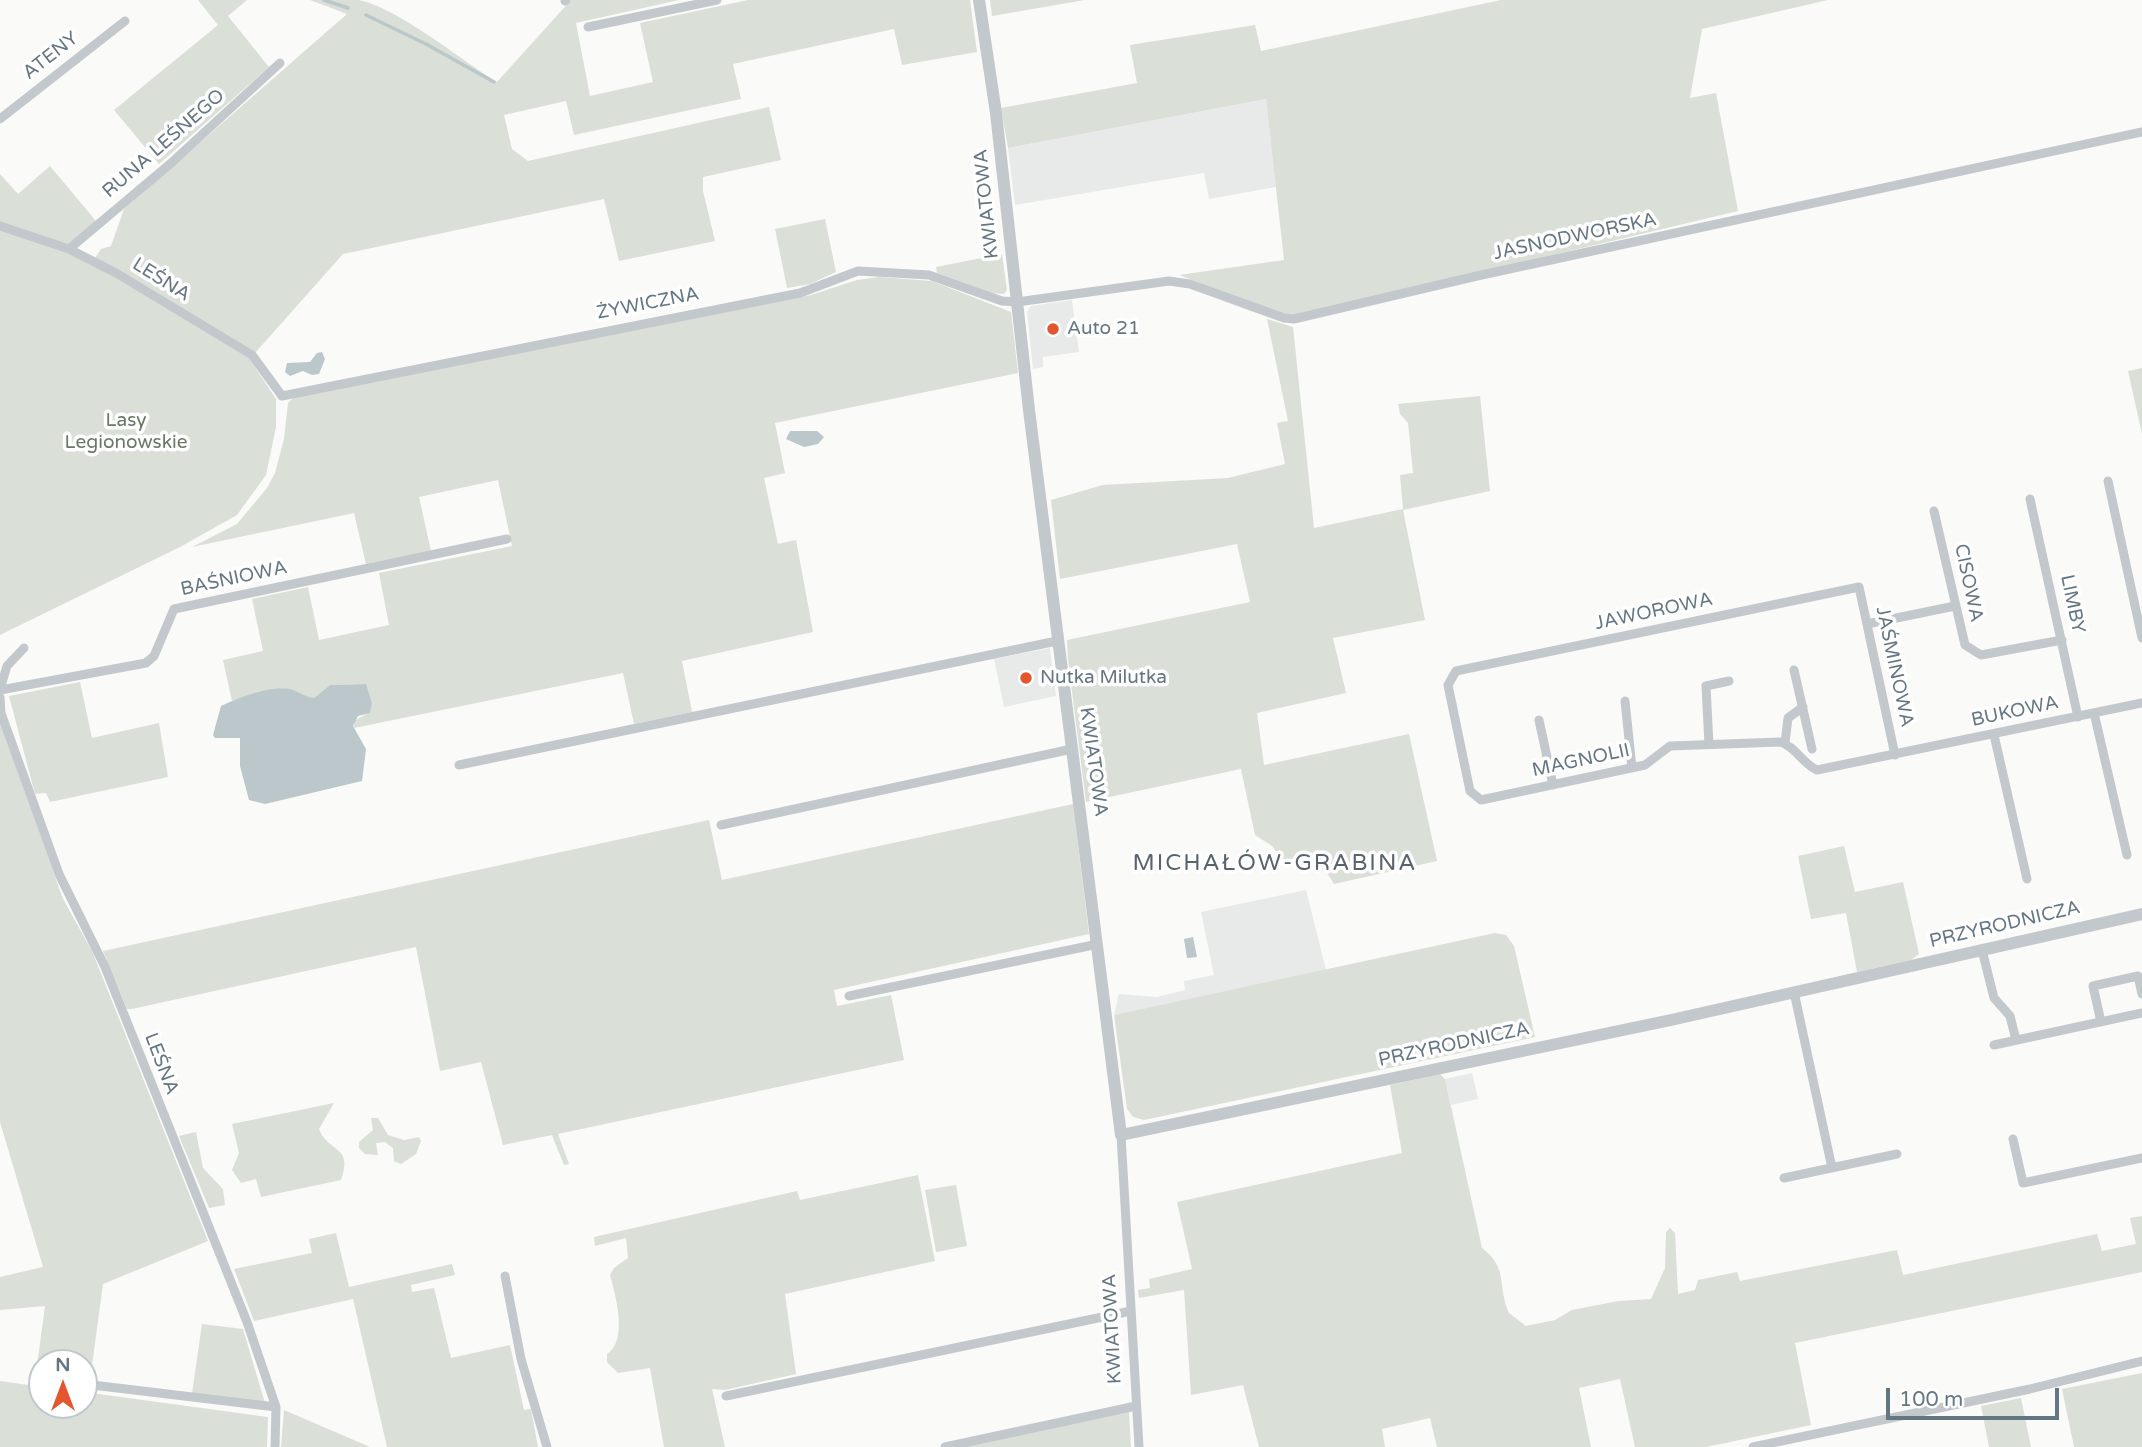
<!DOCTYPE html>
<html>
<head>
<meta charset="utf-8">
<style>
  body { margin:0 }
  #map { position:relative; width:2142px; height:1447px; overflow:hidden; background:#fafaf8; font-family:"Varela Round",sans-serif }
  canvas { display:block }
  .north { position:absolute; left:28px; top:1349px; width:70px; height:70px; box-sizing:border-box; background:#fff; border:2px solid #c1c8cd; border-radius:50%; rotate:0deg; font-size:19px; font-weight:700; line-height:28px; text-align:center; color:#657683 }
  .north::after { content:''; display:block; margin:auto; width:24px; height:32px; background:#e4572e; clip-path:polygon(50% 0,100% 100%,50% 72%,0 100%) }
  .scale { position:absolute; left:1886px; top:1388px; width:173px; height:32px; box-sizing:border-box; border:4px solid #657683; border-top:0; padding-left:9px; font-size:21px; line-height:24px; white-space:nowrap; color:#657683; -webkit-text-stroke:5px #fff; paint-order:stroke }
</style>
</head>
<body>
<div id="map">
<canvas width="2142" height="1447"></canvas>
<div class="north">N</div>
<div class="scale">100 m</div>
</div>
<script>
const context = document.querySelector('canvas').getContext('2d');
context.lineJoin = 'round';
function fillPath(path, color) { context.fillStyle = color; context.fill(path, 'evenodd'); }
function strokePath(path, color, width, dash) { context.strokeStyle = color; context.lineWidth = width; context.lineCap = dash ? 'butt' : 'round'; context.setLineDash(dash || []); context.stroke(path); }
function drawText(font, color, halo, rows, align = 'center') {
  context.font = font + ' "Varela Round",sans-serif'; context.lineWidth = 7; context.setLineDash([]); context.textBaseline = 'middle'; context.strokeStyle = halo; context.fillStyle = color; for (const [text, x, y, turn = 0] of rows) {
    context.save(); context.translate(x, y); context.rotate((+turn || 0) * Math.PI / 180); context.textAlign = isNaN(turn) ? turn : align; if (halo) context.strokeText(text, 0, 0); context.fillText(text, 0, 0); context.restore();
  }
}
const built = new Path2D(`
  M 1266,99 L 1276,187 L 1209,199 L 1204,173 L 1015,205 L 1008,148 Z
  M 1072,300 L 1079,352 L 1043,357 L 1043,367 L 1033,369 L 1027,312 L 1031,306 Z
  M 1050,648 L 1056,696 L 1004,707 L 994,659 Z
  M 1306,890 L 1326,970 L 1114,1015 L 1119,994 L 1157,997 L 1185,990 L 1184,981 L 1214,975 L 1201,912 Z
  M 1472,1073 L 1478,1099 L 1451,1105 L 1445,1079 Z`);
const green = new Path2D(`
  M 198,0 L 247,0 L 228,16 L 269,67 L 159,164 L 114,110 L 218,25 Z
  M 310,0 C 325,0 343,0 358,0 C 397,7 461,60 497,82 L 571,0 L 679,0 L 576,23 L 590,96 L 653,82 L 640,23 L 748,0 L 970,0 L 977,52 L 902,65 L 894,29 L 733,64 L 741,99 L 574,135 L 566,101 L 504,115 L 512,149 L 528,161 L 769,107 L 781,160 L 703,177 L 703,191 L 715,241 L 619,261 L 604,199 L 343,254 L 255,353 L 95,258 L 101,249 L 111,246 L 124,209 L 347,14 Z
  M 990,0 L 1085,0 L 992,16 Z
  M 1501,0 L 1828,0 L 1702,29 L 1690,98 L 1716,93 L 1738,211 L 1292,317 L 1179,275 L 1284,260 L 1266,99 L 1008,148 L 1001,108 L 1137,83 L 1130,45 L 1255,25 L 1261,51 Z
  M 50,166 L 96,221 L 68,245 L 0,222 L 0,174 L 18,194 Z
  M 825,219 L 836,272 L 810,284 L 787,288 L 775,229 Z
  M 0,230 L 76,254 L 249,358 L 276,399 L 276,427 L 266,475 L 237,515 L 180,547 L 0,635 Z
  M 1002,254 L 1007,290 L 1004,294 L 993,293 L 937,273 L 936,267 Z
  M 879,277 L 932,281 L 1011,312 L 1018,373 L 775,423 L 785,473 L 764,478 L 778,544 L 796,540 L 813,632 L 682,661 L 692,712 L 634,724 L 623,673 L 354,728 L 354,721 L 370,712 L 372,703 L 365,684 L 330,685 L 314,698 L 305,697 L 293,690 L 232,701 L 223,660 L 263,651 L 252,599 L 308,587 L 319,640 L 389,625 L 379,573 L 512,546 L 498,480 L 419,497 L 431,551 L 366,564 L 354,513 L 192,547 L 237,524 L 267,488 L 275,473 L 284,439 L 288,403 L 295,396 L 811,295 L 857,280 Z
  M 1267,319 L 1293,327 L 1314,528 L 1403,509 L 1400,475 L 1413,473 L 1408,423 L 1400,414 L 1398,404 L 1480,396 L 1490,491 L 1403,510 L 1425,620 L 1333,638 L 1346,693 L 1257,713 L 1264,765 L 1409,734 L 1437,861 L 1334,884 L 1322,865 L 1287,865 L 1272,846 L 1255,835 L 1241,769 L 1086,802 L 1068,660 L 1067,640 L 1250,602 L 1237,544 L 1060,579 L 1051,500 L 1103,485 L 1228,478 L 1285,464 L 1277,423 L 1288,421 Z
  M 2142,368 L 2142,434 L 2128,371 Z
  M 80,682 L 92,738 L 159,723 L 168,777 L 50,802 L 46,793 L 35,794 L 9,696 Z
  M 0,722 L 63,899 L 92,951 L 208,1241 L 103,1284 L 90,1380 L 84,1379 L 84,1363 L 42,1363 L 42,1367 L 37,1366 L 45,1306 L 0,1310 L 0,1277 L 43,1267 L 0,1122 Z
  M 1073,804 L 1089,934 L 834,990 L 837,1006 L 891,995 L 904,1060 L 558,1134 L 569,1164 L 564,1165 L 552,1135 L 503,1145 L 481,1062 L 440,1071 L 416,947 L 132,1009 L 127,1009 L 103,951 L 709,820 L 722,880 Z
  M 1844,846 L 1855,892 L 1903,882 L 1919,954 L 1911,960 L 1857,972 L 1846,913 L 1811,919 L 1798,856 Z
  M 1495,933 L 1506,935 L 1514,946 L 1535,1037 L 1144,1120 L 1133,1117 L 1127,1109 L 1114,1015 Z
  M 1440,1074 L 1445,1079 L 1482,1248 C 1509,1268 1497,1287 1509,1313 L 1526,1326 L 1555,1320 L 1572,1310 L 1618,1301 L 1651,1299 L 1665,1268 L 1666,1232 L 1670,1228 L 1675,1233 L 1678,1294 L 1695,1290 L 1698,1280 L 1737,1272 L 1740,1281 L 1897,1250 L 1903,1275 L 2097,1234 L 2102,1251 L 2136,1244 L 2130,1218 L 2142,1216 L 2142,1272 L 1795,1343 L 1811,1425 L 1706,1447 L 1635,1447 L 1620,1379 L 1579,1388 L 1591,1447 L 1437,1447 L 1430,1418 L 1382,1429 L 1385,1447 L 1259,1447 L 1243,1385 L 1191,1395 L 1184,1290 L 1139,1298 L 1138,1290 L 1150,1288 L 1149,1279 L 1192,1269 L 1177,1202 L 1402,1153 L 1390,1085 Z
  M 334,1103 L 319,1129 C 328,1153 354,1145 341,1180 L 261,1197 L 256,1179 L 241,1183 L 232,1170 L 239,1153 L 232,1124 Z
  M 371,1118 L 378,1118 L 388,1135 L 404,1140 L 419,1137 L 421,1141 L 416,1154 L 401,1164 L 394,1161 L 393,1148 L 385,1142 L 376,1143 L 378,1155 L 365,1154 L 359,1148 L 359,1142 L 373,1130 Z
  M 196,1132 L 203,1168 L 223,1189 L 225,1205 L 209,1208 L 179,1136 Z
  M 918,1175 L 935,1261 L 785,1294 L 796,1374 L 725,1390 L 712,1389 L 725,1447 L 664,1447 L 650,1368 L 618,1373 L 607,1362 L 607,1354 C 628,1341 616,1296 610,1275 L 614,1268 L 628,1258 L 626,1238 L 595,1246 L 594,1237 L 797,1191 L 800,1200 Z
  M 956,1185 L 967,1246 L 936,1252 L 925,1190 Z
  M 336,1233 L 349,1287 L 452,1264 L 455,1275 L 411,1285 L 412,1292 L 434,1288 L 451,1358 L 510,1345 L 524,1410 L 531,1409 L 538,1447 L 387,1447 L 353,1299 L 254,1321 L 234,1269 L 312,1253 L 309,1239 Z
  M 202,1324 L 243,1329 L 265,1403 L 192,1393 Z
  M 2142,1373 L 2142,1447 L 2074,1447 L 2062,1389 Z
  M 0,1381 L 42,1387 L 42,1405 L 84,1405 L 84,1392 L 268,1417 L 267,1447 L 0,1447 Z
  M 2021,1398 L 2031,1447 L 1989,1447 L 1981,1406 Z
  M 284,1410 L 370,1447 L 281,1447 Z
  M 1129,1412 L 1131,1447 L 957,1447 Z`);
const water = new Path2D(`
  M 322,352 L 325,359 L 319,374 L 312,375 L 303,371 L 290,376 L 285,372 L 287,363 L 310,362 L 317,353 Z
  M 790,431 L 817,431 L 824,437 L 818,444 L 804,447 L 786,439 Z
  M 366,684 L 372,703 L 370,713 L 358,716 L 353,726 L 366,749 L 362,781 L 265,804 L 249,800 L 240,766 L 240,738 L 215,738 L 213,735 L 221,706 C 239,698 272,684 293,690 C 301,693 305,697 314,698 L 330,685 Z
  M 1193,937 L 1197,957 L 1187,958 L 1184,939 Z`);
const stream = new Path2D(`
  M 324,0 L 348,8
  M 366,15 L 426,44 L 494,82`);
const minor = new Path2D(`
  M 565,1 L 566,0
  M 588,27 L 717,0
  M 0,119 L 125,21
  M 0,226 L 69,249 L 116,273 L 252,355 L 282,396 L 800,293 L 858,271 L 929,275 L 1002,301 L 1017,302 L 1169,281 L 1190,284 L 1284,318 L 1294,319 L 1477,276 L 2142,132
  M 69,249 L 170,164 L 280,63
  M 2108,481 L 2142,638
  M 2030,499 L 2078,717
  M 1934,511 L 1965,645 L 1981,655 L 2062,640
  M 1867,624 L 1955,606
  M 1794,670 L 1812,749
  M 0,689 L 7,666 L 24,648
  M 0,690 L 146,663 L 154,656 L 174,609 L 507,539
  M 0,697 L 1,713 L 59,874 L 105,967 L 247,1322 L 276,1407 L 275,1447
  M 1625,701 L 1632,768
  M 2094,713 L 2127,855
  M 1539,720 L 1553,785
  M 1994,735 L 2027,879
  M 1785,743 L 1788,718 L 1803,707
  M 1709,745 L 1706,686 L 1729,681
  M 1895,755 L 1859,587 L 1456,671 L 1448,685 L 1470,791 L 1481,800 L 1645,765 L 1670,746 L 1780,742 C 1795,746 1803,764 1817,770 L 2142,703
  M 459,765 L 1057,641
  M 721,825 L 1072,749
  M 1982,950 L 1994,998 L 2010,1016 L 2016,1040
  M 1794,992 L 1832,1168
  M 849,996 L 1098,944
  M 2101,1022 L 2093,986 L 2138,976 L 2142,994
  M 1994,1045 L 2142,1013
  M 1121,1135 L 1139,1447
  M 2013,1139 L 2023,1183 L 2142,1158
  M 1784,1178 L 1897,1154
  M 505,1276 L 521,1359 L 547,1447
  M 84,1384 L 276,1407
  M 726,1396 L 1131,1311
  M 945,1447 L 1136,1406
  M 1753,1447 L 2030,1389 L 2142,1361`);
const tertiary = new Path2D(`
  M 979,0 L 996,113 L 1029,410 L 1121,1135 L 1671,1020 L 2142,914`);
const markers = [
  [1053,329,7,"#e4572e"],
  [1026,678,7,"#e4572e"]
];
const streetNames = [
  ["ATENY",51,56,-38],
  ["RUNA LEŚNEGO",164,144,-41],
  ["KWIATOWA",987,204,-96],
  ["JASNODWORSKA",1575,237,-12],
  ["LEŚNA",161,280,32],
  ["ŻYWICZNA",648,304,-11],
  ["BAŚNIOWA",234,579,-12],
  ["CISOWA",1968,583,78],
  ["LIMBY",2072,604,78],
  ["JAWOROWA",1654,612,-12],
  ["JAŚMINOWA",1894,667,78],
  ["BUKOWA",2015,712,-12],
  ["MAGNOLII",1581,761,-12],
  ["KWIATOWA",1093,762,82],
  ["PRZYRODNICZA",2005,925,-13],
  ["PRZYRODNICZA",1454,1045,-12],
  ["LEŚNA",161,1064,69],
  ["KWIATOWA",1113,1329,-93]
];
const poiNames = [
  ["Auto 21",1067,329],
  ["Nutka Milutka",1040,678]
];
const parkNames = [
  ["Lasy",126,421],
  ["Legionowskie",126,443]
];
const quarterNames = [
  ["MICHAŁÓW-GRABINA",1275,864]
];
fillPath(built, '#e8e9e9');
fillPath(green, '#dadfd7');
fillPath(water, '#bbc7cb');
strokePath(stream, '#bbc7cb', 3.5);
strokePath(minor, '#c3c8cc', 9);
strokePath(tertiary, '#c3c8cc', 12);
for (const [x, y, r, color] of markers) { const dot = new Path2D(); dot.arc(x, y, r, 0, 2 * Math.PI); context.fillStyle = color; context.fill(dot); strokePath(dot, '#fff', 2.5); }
drawText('19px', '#657683', '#fff', streetNames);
drawText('19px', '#657683', '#fff', poiNames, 'left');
drawText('19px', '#687a64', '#fff', parkNames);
context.letterSpacing = '2px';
drawText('23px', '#57646e', '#fff', quarterNames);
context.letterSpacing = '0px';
</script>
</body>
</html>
